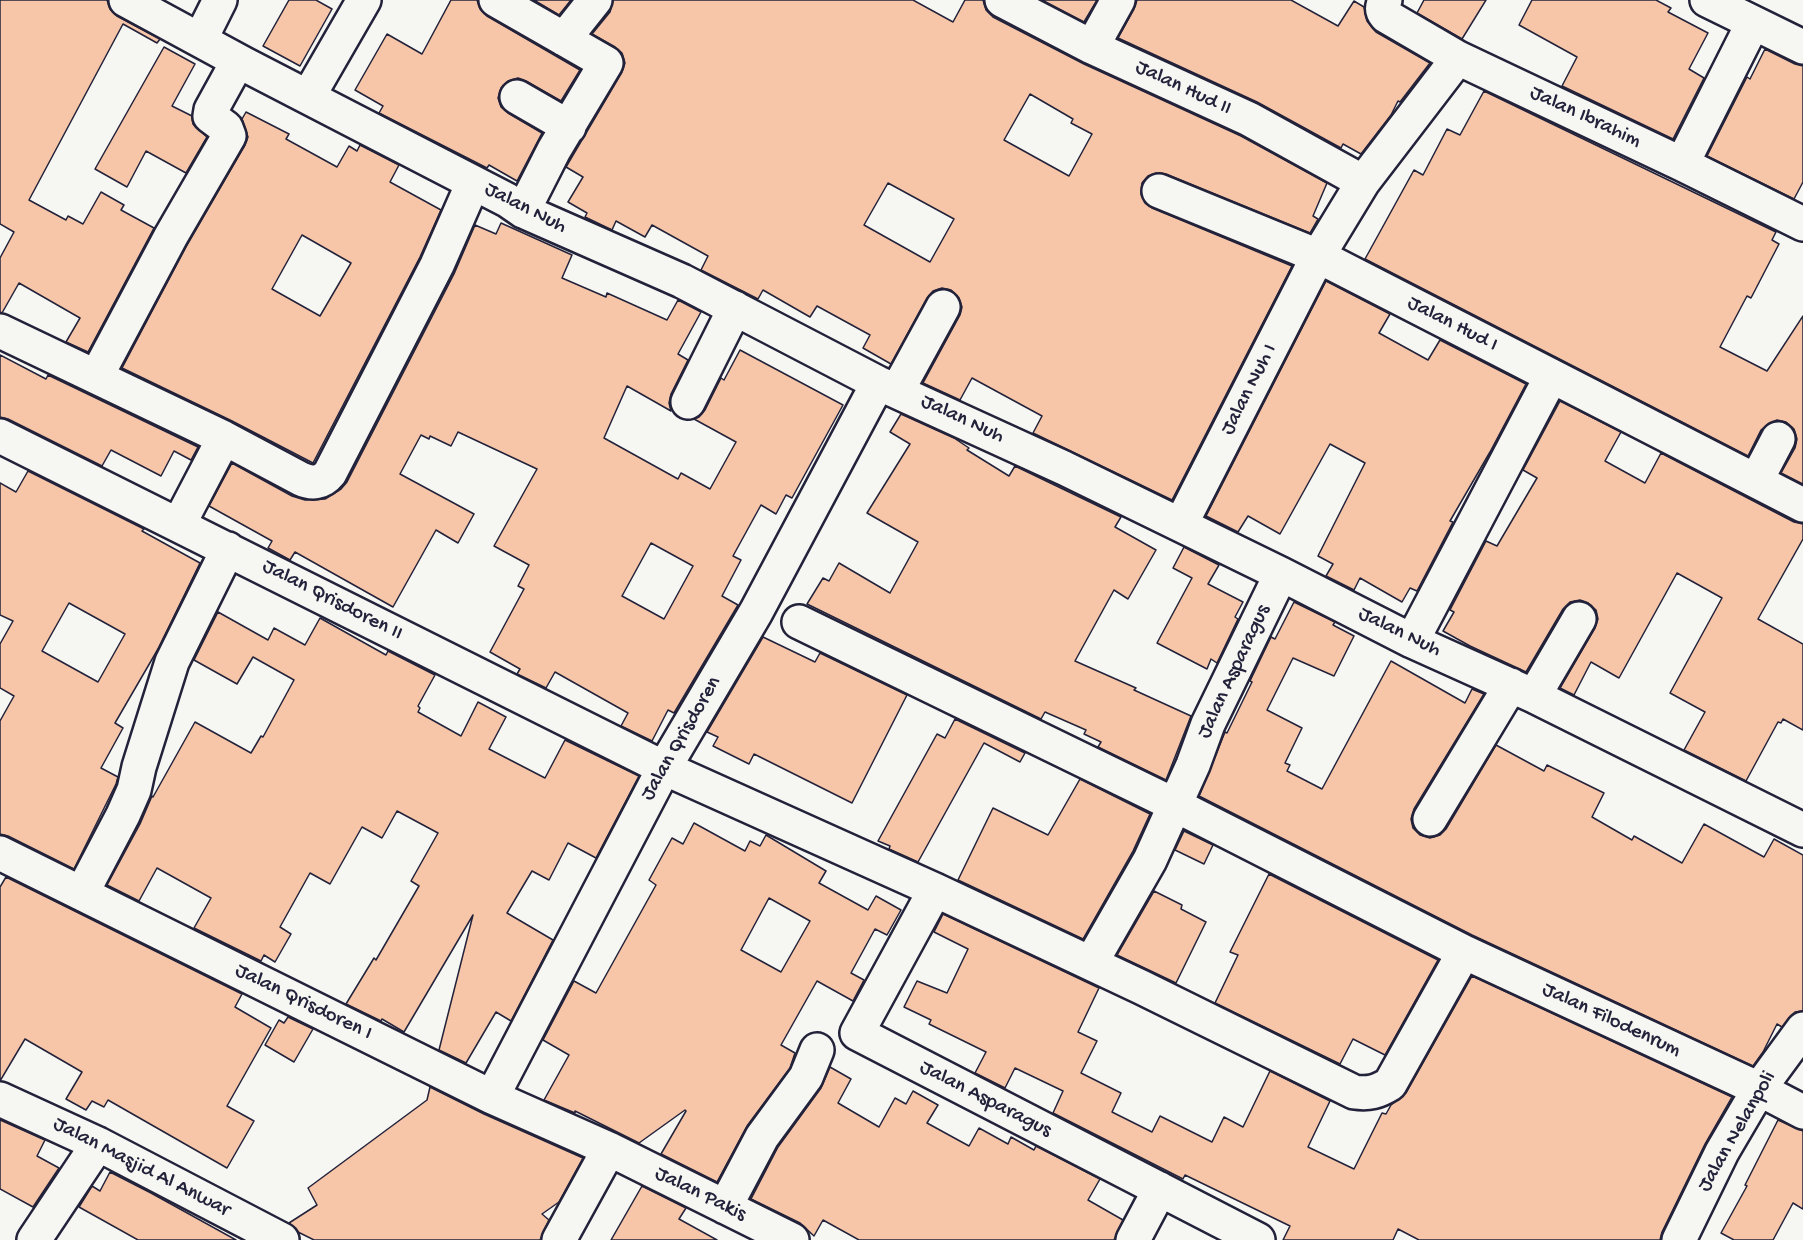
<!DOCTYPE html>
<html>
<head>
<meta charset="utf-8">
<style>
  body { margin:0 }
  canvas { display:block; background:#f6f6f2 }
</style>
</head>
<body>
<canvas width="1803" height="1240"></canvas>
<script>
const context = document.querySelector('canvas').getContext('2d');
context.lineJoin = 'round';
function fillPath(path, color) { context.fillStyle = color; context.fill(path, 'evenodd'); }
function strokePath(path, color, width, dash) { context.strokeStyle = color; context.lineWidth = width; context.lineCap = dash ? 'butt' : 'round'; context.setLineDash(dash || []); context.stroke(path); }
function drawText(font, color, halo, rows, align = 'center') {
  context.font = font + ' "Gochi Hand",sans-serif'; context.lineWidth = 5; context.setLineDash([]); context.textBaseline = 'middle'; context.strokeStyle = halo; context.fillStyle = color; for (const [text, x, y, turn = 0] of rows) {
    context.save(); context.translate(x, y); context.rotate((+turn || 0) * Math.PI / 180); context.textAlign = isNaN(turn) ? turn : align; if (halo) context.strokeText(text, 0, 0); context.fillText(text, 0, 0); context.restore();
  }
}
const building = new Path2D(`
  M 0,0 L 107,0 L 110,9 L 117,16 L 160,39 L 157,43 L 123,24 L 29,200 L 66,220 L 68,216 L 83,224 L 101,192 L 124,205 L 121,210 L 154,228 L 88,352 L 66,342 L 80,318 L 19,283 L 2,313 L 0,312 L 0,258 L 14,232 L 0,224 Z
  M 289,0 L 316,0 L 332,9 L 300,66 L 263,46 Z
  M 451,0 L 477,0 L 480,9 L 487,16 L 580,70 L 561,101 L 526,81 L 518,78 L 508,81 L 501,88 L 498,98 L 501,107 L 508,113 L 542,133 L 517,181 L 489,165 L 487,168 L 379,113 L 383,106 L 355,90 L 387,34 L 422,54 Z
  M 534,0 L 571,0 L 559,15 Z
  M 613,0 L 913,0 L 953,22 L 965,0 L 983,0 L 986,10 L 993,17 L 1084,64 L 1241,136 L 1327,183 L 1313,216 L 1318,219 L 1310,233 L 1166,174 L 1156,173 L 1148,176 L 1142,183 L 1141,194 L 1145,203 L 1152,208 L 1292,266 L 1172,500 L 1033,433 L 1042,416 L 972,378 L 960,400 L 923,383 L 960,315 L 962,307 L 959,298 L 951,290 L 942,288 L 933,291 L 927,298 L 891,364 L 863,348 L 870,335 L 817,306 L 810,317 L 763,290 L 758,299 L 701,270 L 708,256 L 652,225 L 645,237 L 616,221 L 612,230 L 585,217 L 587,213 L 568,202 L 583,177 L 566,167 L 622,72 L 625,63 L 622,53 L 615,47 L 592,34 L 610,12 ZM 1030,94 L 1073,119 L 1071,123 L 1092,134 L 1069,176 L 1004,140 ZM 888,183 L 954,219 L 930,262 L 864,225 Z
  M 1042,0 L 1097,0 L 1084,22 Z
  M 1137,0 L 1291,0 L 1338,26 L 1354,1 L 1364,7 L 1367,21 L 1376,32 L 1430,63 L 1400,102 L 1398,101 L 1391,115 L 1361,154 L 1343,144 L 1341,148 L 1257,102 L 1118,38 L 1134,9 Z
  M 1424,0 L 1486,0 L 1462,39 L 1417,13 Z
  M 1532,0 L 1656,0 L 1671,8 L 1668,12 L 1708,33 L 1689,69 L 1704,78 L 1673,139 L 1562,86 L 1577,57 L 1519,25 Z
  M 164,47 L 195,64 L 172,106 L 192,116 L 193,124 L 207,137 L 186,173 L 146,151 L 127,187 L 95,169 Z
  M 1765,49 L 1795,64 L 1803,66 L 1803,182 L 1794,199 L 1707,156 L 1747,77 L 1750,79 Z
  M 1484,91 L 1776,232 L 1772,240 L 1779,244 L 1751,298 L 1747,296 L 1720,347 L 1767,371 L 1803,316 L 1803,484 L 1781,473 L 1795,448 L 1797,439 L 1794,429 L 1786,422 L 1777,420 L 1768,424 L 1761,430 L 1748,456 L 1365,259 L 1414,170 L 1423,175 L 1447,129 L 1460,135 Z
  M 246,112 L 289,134 L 286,139 L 337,167 L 349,146 L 357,151 L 360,145 L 399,165 L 390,182 L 441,210 L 420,257 L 313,463 L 232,421 L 122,368 L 187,245 L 245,145 L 248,137 L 242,119 ZM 302,235 L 351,263 L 320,316 L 272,289 Z
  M 501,223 L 572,255 L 562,278 L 606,297 L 607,293 L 667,320 L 678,300 L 701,312 L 678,354 L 688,360 L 671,394 L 669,403 L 671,411 L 627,386 L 604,438 L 678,479 L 681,473 L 710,489 L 736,442 L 694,419 L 699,417 L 705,410 L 721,378 L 724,380 L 740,350 L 843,405 L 792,498 L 786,495 L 776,514 L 761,505 L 733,556 L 741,560 L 722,596 L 738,605 L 674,713 L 668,710 L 652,741 L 621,726 L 628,713 L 555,672 L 546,688 L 517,674 L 520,669 L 490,652 L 524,589 L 518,586 L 529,565 L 494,546 L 537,469 L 458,432 L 451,446 L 430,436 L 429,439 L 421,435 L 400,474 L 474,514 L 458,543 L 436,530 L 393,607 L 295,552 L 290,560 L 268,548 L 272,541 L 209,506 L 232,463 L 292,496 L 305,500 L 325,499 L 341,489 L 347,482 L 454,274 L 475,225 L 496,234 ZM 651,543 L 693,566 L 664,619 L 622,596 Z
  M 1326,281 L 1390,314 L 1379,333 L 1428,360 L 1440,340 L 1526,384 L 1490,452 L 1450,521 L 1453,522 L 1417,591 L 1410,588 L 1402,602 L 1360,578 L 1354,590 L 1326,576 L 1333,564 L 1318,556 L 1365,463 L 1330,444 L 1280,534 L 1248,516 L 1238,532 L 1206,516 Z
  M 0,355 L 46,379 L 48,375 L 198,447 L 191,460 L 174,451 L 161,476 L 111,450 L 102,466 L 8,419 L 0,417 Z
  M 1560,401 L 1621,432 L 1605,461 L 1645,483 L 1661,453 L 1794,522 L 1803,524 L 1803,539 L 1758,619 L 1803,644 L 1803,730 L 1783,719 L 1781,723 L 1778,722 L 1746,781 L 1684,750 L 1705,712 L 1670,693 L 1722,598 L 1677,573 L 1619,678 L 1591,662 L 1574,695 L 1560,688 L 1595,628 L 1598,619 L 1596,610 L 1588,603 L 1580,600 L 1570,602 L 1563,609 L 1526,672 L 1470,646 L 1443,631 L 1454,612 L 1450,610 L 1486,541 L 1497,546 L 1537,478 L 1523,470 Z
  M 901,414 L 954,438 L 969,448 L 967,450 L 1009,476 L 1015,466 L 1121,517 L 1115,527 L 1156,550 L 1128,599 L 1114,590 L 1075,661 L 1136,688 L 1134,690 L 1191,716 L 1166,780 L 1098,747 L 1101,742 L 1084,734 L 1086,730 L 1045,712 L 1041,719 L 807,604 L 823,578 L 829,581 L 839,563 L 890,593 L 918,542 L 867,513 L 910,444 L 890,432 Z
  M 28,471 L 144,529 L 142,531 L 200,563 L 158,649 L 115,723 L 123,728 L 101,768 L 118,777 L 116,784 L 74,869 L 8,836 L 0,834 L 0,721 L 14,696 L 0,688 L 0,644 L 13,621 L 0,615 L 0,483 L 16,492 ZM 69,603 L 125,634 L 98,682 L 42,651 Z
  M 1184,547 L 1219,565 L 1208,584 L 1243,602 L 1235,617 L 1238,619 L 1217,663 L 1211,659 L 1207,669 L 1157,643 L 1192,578 L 1173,568 Z
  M 1294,602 L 1335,622 L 1333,625 L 1354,636 L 1334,676 L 1293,658 L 1267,710 L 1302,728 L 1285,763 L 1290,765 L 1287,771 L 1322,789 L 1391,661 L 1465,703 L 1472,689 L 1484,694 L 1414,809 L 1411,819 L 1413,828 L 1420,835 L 1430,838 L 1440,835 L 1446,829 L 1496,745 L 1544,771 L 1547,765 L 1604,793 L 1592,817 L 1632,840 L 1634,836 L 1682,863 L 1704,824 L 1764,857 L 1774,839 L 1803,855 L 1803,1011 L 1795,1012 L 1782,1027 L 1777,1024 L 1763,1052 L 1753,1066 L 1472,935 L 1199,796 L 1225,732 L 1227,733 L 1252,682 L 1250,681 L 1271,637 L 1275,639 Z
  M 218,612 L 268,640 L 274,628 L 305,645 L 320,618 L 386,655 L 388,651 L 435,675 L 418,706 L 420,708 L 418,712 L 461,736 L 478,702 L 506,717 L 489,749 L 545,778 L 565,740 L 639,776 L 596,858 L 568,843 L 549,880 L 532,871 L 507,913 L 553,940 L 511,1021 L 496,1012 L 466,1063 L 439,1050 L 473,915 L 404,1032 L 382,1019 L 381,1021 L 346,1004 L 374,958 L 376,960 L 419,886 L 411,881 L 438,833 L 397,811 L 382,838 L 362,827 L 330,884 L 310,873 L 280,927 L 291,934 L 275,962 L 264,955 L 261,961 L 194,928 L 211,898 L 157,868 L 139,901 L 107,885 L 140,824 L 152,796 L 153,797 L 195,722 L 251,753 L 261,736 L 263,737 L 294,680 L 253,657 L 237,684 L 194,660 Z
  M 763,637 L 815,662 L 820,653 L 907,695 L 852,803 L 754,754 L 749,764 L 713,746 L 718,737 L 707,732 Z
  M 955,719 L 1025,753 L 1020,762 L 984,743 L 918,862 L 889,849 L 890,846 L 878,841 L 937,734 L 945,738 Z
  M 1080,779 L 1150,814 L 1133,851 L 1083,939 L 958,880 L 993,808 L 1048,835 Z
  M 694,823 L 745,851 L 750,841 L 760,846 L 766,835 L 826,871 L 819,883 L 868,910 L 876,896 L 901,910 L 887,935 L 875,929 L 851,973 L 864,980 L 853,1001 L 817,981 L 781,1045 L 795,1053 L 790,1068 L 747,1126 L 717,1182 L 661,1154 L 686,1111 L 685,1110 L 639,1143 L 575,1111 L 575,1113 L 544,1100 L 569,1055 L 543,1040 L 574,981 L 596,993 L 656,885 L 649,880 L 672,838 L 683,844 ZM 769,898 L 810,921 L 781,972 L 741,950 Z
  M 1184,831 L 1213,845 L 1204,864 L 1175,850 Z
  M 1269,874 L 1438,960 L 1385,1055 L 1353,1039 L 1340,1064 L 1215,1003 L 1238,955 L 1230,952 Z
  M 6,877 L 242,994 L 235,1007 L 271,1028 L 227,1106 L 254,1121 L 227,1168 L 108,1100 L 104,1107 L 92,1101 L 86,1110 L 66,1099 L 82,1072 L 25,1039 L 0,1081 L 0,887 Z
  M 1154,891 L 1182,905 L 1181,909 L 1206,922 L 1176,983 L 1117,955 Z
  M 943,914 L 1099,988 L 1078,1032 L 1097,1041 L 1081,1073 L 1121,1093 L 1112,1112 L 1152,1132 L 1160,1116 L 1212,1142 L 1224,1117 L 1243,1127 L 1270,1071 L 1330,1101 L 1308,1147 L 1354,1169 L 1382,1113 L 1386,1114 L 1391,1105 L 1406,1093 L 1472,976 L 1732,1097 L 1705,1144 L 1662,1232 L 1660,1240 L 1419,1240 L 1398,1229 L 1393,1240 L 1283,1240 L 1290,1226 L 1185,1175 L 1183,1179 L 1053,1113 L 1063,1091 L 1015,1068 L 1005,1088 L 975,1073 L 986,1052 L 929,1024 L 931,1020 L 904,1007 L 917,981 L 947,993 L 968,949 L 934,932 Z
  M 288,1017 L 313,1029 L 294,1062 L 265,1045 L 279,1020 L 284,1023 Z
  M 830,1067 L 851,1079 L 838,1103 L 879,1127 L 895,1098 L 906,1104 L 913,1091 L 938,1105 L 927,1123 L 969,1146 L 979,1128 L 1008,1144 L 1011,1137 L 1034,1150 L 1036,1146 L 1100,1179 L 1088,1200 L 1123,1220 L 1114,1240 L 859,1240 L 823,1220 L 814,1236 L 800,1223 L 751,1199 L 778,1147 L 821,1088 Z
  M 430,1087 L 484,1114 L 583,1158 L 559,1202 L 542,1214 L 549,1220 L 540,1240 L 314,1240 L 298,1232 L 289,1223 L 317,1205 L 308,1188 L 427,1100 Z
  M 0,1120 L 45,1140 L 37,1156 L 59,1168 L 33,1207 L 0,1189 Z
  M 1778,1120 L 1803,1131 L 1803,1209 L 1793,1203 L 1773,1240 L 1734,1240 L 1721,1233 L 1747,1186 L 1745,1185 Z
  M 110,1172 L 151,1193 L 236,1240 L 138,1240 L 79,1207 L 92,1186 L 100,1191 Z
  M 642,1186 L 686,1208 L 679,1219 L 717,1240 L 611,1240 Z`);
const minor = new Path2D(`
  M 126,0 L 244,64 L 507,200 L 523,211 L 682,281 L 878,383 L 1064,468 L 1281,574 L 1412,641 L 1534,696 L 1803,830
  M 496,0 L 606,63 L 554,150 L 523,211
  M 1002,0 L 1092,47 L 1249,119 L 1363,182
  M 1385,0 C 1382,7 1381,10 1386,16 L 1458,58 L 1682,164 L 1803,224
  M 1707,0 L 1803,47
  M 564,39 L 595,0
  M 200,40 L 220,0
  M 1092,47 L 1118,0
  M 308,97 L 364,0
  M 517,97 L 569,127
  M 1682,164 L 1753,23
  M 1159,191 L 1318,256 L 1803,505
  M 0,331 L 224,438 L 301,479 C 312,484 322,483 330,473 L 437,265 L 473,183
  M 96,377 L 171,236 L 229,136 L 226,128 L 210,116 L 211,110 L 238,61
  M 897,391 L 943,307
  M 688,402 L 735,308
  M 0,436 L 664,768 L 935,890 L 1141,987 L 1354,1092 C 1369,1094 1377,1092 1390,1084 L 1464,952
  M 1756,481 L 1778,439
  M 179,524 L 224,438
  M 1181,524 L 1318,256 L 1363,182 L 1458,58
  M 799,622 L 1175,805 L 1464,952 L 1759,1089 L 1803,1112
  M 1412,641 L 1551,377
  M 1534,696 L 1579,619
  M 1430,819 L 1511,685
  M 0,853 L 492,1097 L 609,1149 L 792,1240
  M 935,890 L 857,1033 L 1258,1240
  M 82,893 L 123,815 L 134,790 L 139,767 L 172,662 L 228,549
  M 1091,963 L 1150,860 L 1193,765 L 1208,724 L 1281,574
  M 492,1097 L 664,768 L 756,612 L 878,383
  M 0,1099 L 98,1144 L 282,1240
  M 725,1207 L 762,1137 L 806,1077 L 817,1050
  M 34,1240 L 98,1144
  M 559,1240 L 609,1149
  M 1133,1240 L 1160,1189
  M 1679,1240 L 1722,1152 L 1759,1089 L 1803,1029`);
const streetNames = [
  ["Jalan Hud II",1183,89,25],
  ["Jalan Ibrahim",1585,118,25],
  ["Jalan Nuh",525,209,27],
  ["Jalan Hud I",1452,325,27],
  ["Jalan Nuh I",1250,390,-63],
  ["Jalan Nuh",962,420,25],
  ["Jalan Qrisdoren II",332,601,27],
  ["Jalan Nuh",1399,633,26],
  ["Jalan Asparagus",1235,672,-65],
  ["Jalan Qrisdoren",682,739,-60],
  ["Jalan Qrisdoren I",303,1003,26],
  ["Jalan Filodenrum",1611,1021,25],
  ["Jalan Asparagus",985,1100,27],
  ["Jalan Nelanpoli",1738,1132,-60],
  ["Jalan Masjid Al Anwar",141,1168,27],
  ["Jalan Pakis",700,1195,26]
];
fillPath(building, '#f7c5a7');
strokePath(building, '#22223b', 1.5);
strokePath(minor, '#22223b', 38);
strokePath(minor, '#f6f6f2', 33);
drawText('21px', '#22223b', '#f6f6f2', streetNames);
</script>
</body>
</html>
